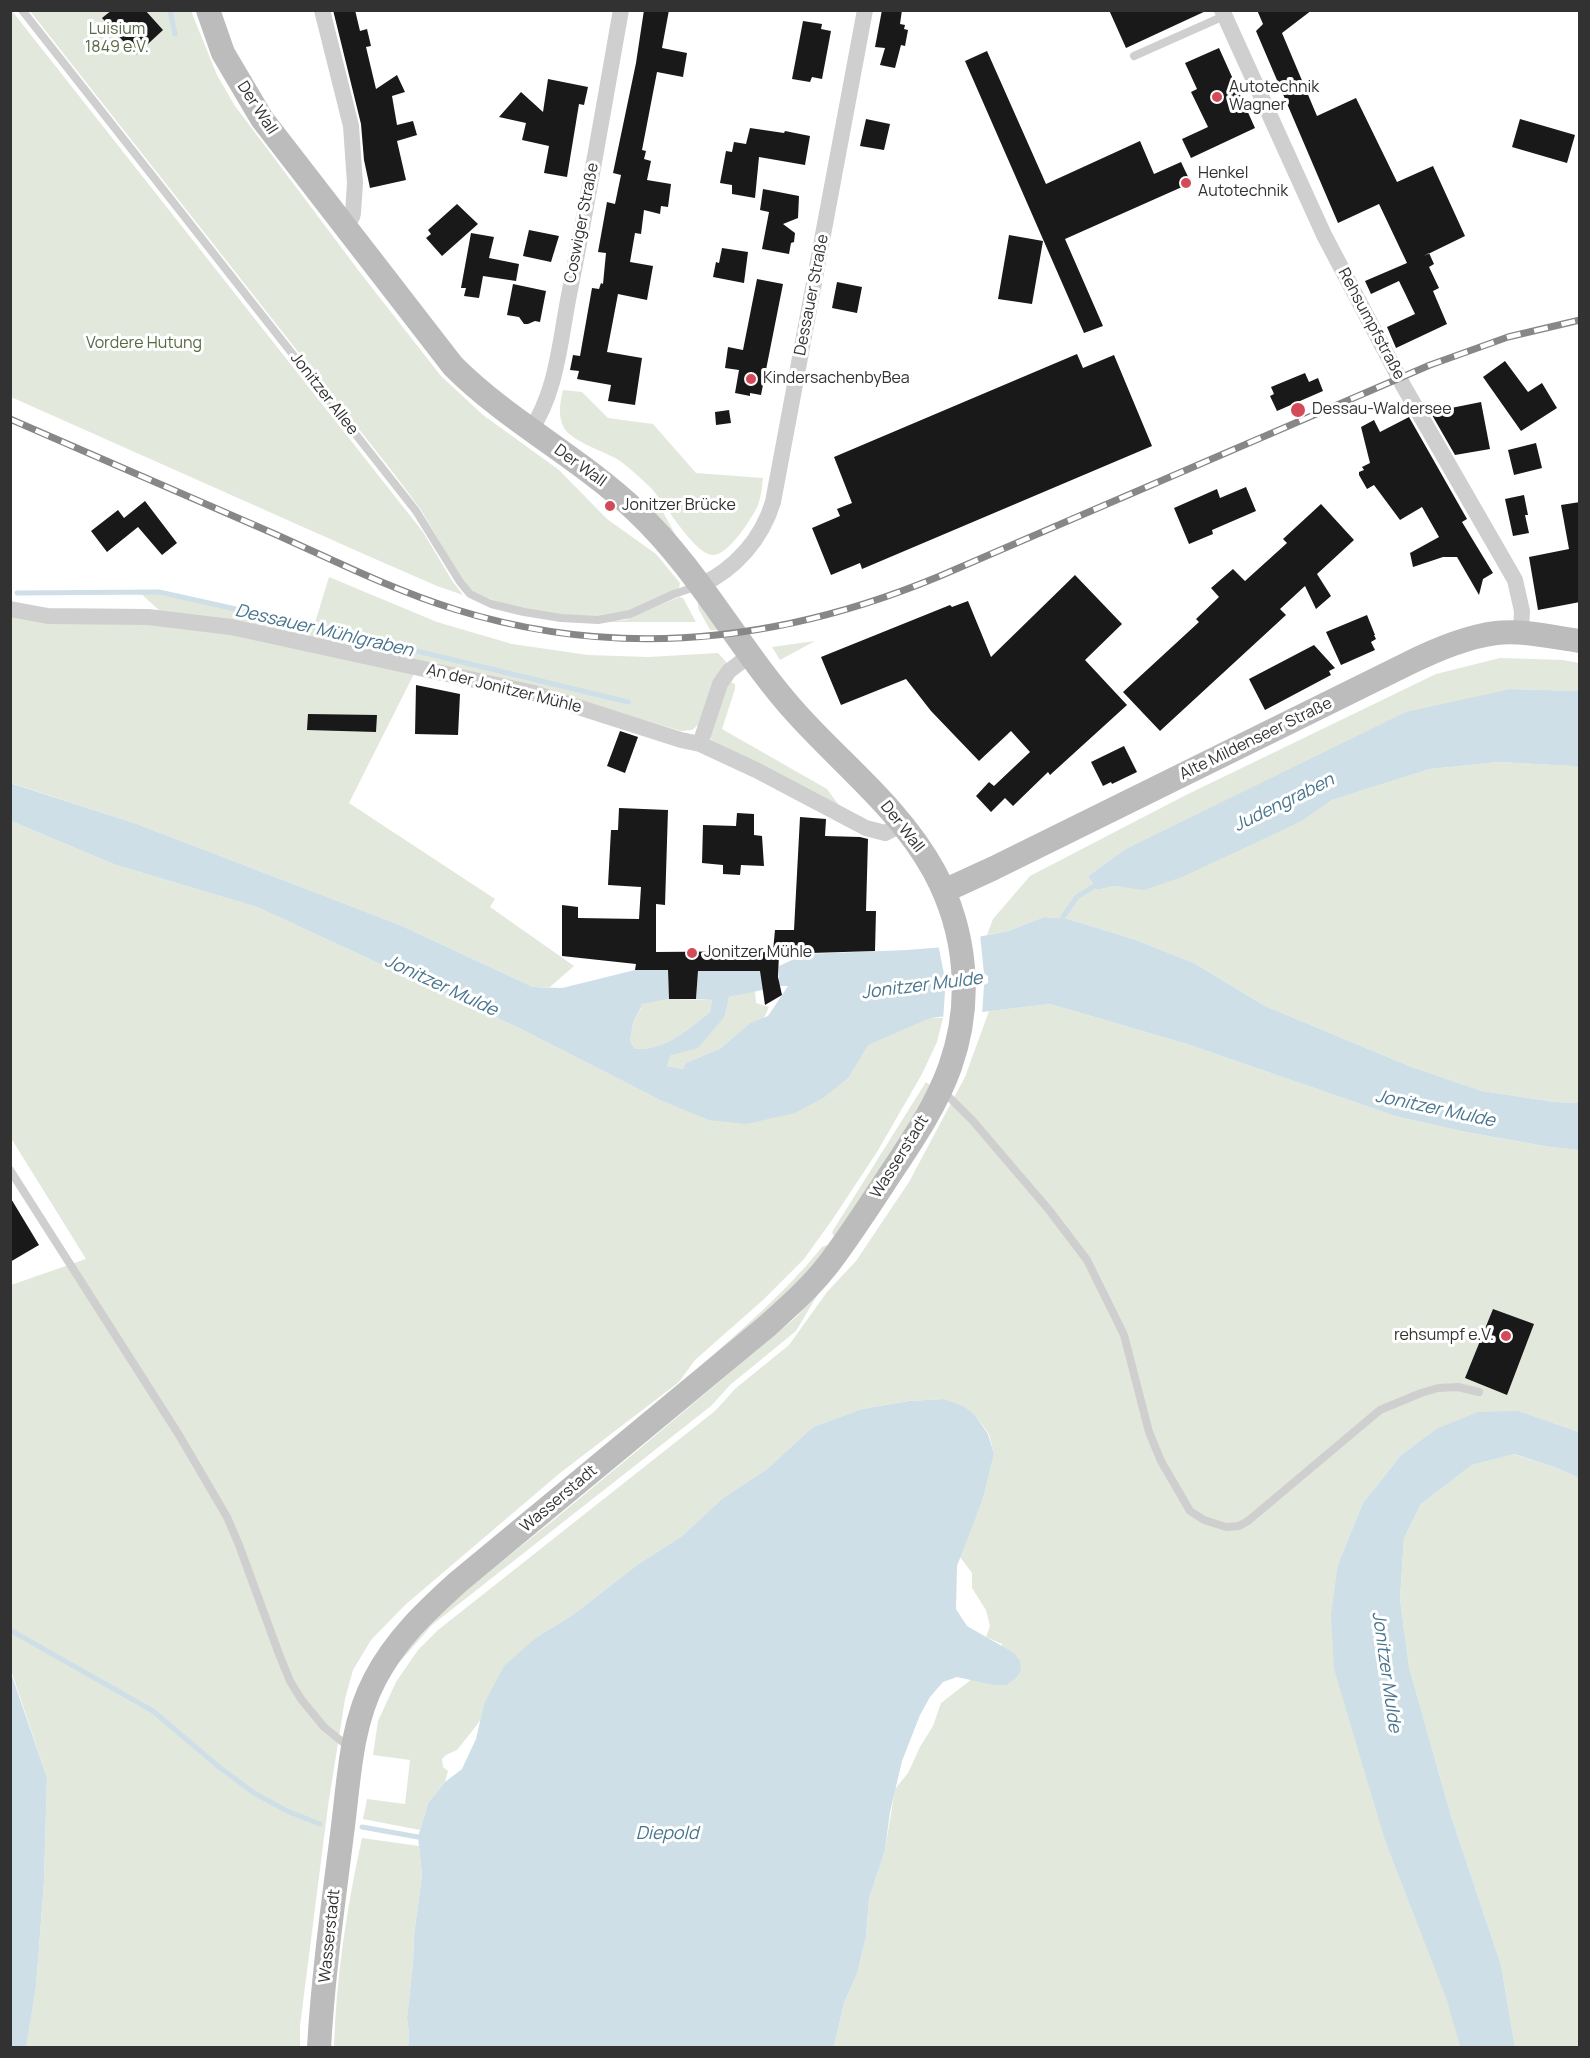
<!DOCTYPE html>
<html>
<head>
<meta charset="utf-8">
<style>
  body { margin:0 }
  #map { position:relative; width:1590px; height:2058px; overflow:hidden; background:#fff; font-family:Manrope,sans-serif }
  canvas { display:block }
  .frame { position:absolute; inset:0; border:12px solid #323232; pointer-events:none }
</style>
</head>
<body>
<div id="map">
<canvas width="1590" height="2058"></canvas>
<div class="frame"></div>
</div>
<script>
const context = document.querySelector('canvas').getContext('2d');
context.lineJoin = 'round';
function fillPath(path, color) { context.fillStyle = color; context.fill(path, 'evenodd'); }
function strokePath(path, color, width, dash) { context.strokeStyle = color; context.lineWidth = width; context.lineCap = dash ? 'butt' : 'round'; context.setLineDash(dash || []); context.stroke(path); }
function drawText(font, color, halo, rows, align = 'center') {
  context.font = font + ' Manrope,sans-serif'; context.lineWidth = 6; context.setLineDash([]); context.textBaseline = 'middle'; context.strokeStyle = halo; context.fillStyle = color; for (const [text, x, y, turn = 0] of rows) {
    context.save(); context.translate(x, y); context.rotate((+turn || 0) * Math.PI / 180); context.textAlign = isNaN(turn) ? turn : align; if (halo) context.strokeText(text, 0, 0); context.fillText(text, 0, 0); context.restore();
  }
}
const green = new Path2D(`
  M 12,11 L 423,532 L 453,582 L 463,595 L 437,586 L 366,555 L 11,397 Z
  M 30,11 L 191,11 L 217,75 L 235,106 L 362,275 L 441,376 L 483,415 L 559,470 L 607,519 L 656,554 L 680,583 L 679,588 L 633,610 L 605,616 L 562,617 L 507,606 L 473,592 L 461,578 L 421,510 L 395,475 Z
  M 563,390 L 582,392 L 608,418 L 653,424 L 696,473 L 763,478 C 762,487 761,497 758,505 C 752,518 729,555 713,555 C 693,554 664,500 649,486 C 639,477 628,466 617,459 C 603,451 570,441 563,426 C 558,414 560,403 563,390 Z
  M 649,497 L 663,512 L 680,543 L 642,504 Z
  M 329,577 L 437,622 L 512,644 L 588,655 L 648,657 L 718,653 L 727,663 L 699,724 L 692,730 L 681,731 L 552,693 L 420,662 L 349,803 L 495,899 L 490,907 L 574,966 L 550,987 L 533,987 L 400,925 L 137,824 L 11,783 L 11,613 L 162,613 L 137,590 L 314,626 Z
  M 679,597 L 683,598 L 696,622 L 602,622 L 625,620 Z
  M 698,598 L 719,630 L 710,630 L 698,608 Z
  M 815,641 L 780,660 L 772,647 Z
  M 1500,658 L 1563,660 L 1579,663 L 1579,691 L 1511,689 L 1166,831 L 1124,850 L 1088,876 L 1097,890 L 1114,886 L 1144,889 L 1302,821 L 1332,800 L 1430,769 L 1498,762 L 1572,766 L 1579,768 L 1579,1103 L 1555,1102 L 1482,1091 L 1409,1066 L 1265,1006 L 1194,963 L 1133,939 L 1068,919 L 1044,917 L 1008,931 L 987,935 L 993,919 L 1030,876 L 1186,795 L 1436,674 Z
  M 731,682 L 735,684 L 735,689 L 722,729 L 827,789 L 844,812 L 711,741 L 710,735 L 726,689 Z
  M 11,821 L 116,865 L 257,907 L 519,1028 L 658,1099 L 849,1077 L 867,1045 L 931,1018 L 943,1018 L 937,1042 L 922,1074 L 877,1152 L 832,1220 L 804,1259 L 763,1300 L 695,1360 L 679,1382 L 560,1473 L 405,1605 L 371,1640 L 353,1670 L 345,1699 L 328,1806 L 300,2026 L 300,2047 L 26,2047 L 36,1987 L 44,1882 L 47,1778 L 11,1670 L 11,1285 L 86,1259 L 11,1138 Z
  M 755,991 L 756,1003 L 769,1007 L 764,1018 L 750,1023 L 721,1048 L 686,1063 L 683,1069 L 667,1066 L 671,1055 L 725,1016 L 729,997 Z
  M 669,999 L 712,1000 L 710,1012 C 686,1031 666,1050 635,1049 L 630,1041 L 633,1023 L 641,1008 L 641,1003 Z
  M 1050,1004 L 1187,1044 L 1395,1116 L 1465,1132 L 1550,1147 L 1579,1150 L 1579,1432 L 1519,1411 L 1436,1429 L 1401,1455 L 1363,1503 L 1338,1564 L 1460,2047 L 834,2047 L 844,2003 L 857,1974 L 866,1937 L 869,1899 L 885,1850 L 895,1789 L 908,1773 L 920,1747 L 933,1726 L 941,1703 L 972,1679 L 993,1685 L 1002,1644 L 986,1637 L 990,1626 L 986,1610 L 972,1588 L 972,1573 L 960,1557 L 983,1499 L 994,1454 L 989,1434 L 975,1415 L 943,1399 L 909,1401 L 862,1409 L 813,1427 L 767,1469 L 723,1498 L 682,1536 L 637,1565 L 574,1614 L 537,1637 L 484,1704 L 481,1719 L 473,1730 L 457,1750 L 446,1755 L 442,1759 L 443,1767 L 448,1771 L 445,1782 L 428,1803 L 420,1830 L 363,1819 L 367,1799 L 405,1804 L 410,1760 L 373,1755 L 378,1721 L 396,1682 L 418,1650 L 438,1630 L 715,1411 L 736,1388 L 789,1345 L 827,1292 L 856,1261 L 909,1182 L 965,1077 L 989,1011 Z
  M 926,1082 L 930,1085 L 911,1120 L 847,1223 L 834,1236 L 832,1232 Z
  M 827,1245 L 830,1248 L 796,1287 L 696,1370 C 740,1331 785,1293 822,1247 Z
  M 818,1294 L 796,1331 L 730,1385 L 711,1406 L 432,1625 L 398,1664 L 383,1688 L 397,1660 L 457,1597 L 550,1523 L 644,1445 L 795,1318 Z
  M 1513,1454 L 1557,1468 L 1579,1478 L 1579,2047 L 1515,2047 L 1501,1965 L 1451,1816 L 1409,1667 L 1400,1599 L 1404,1538 L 1421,1504 L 1472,1465 Z
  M 362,1838 L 419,1846 L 422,1875 L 414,1935 L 413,1963 L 407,2018 L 409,2034 L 408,2047 L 334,2048 C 336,1978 347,1906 362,1838 Z`);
const water = new Path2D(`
  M 1511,689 L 1579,691 L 1579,768 L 1572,766 L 1498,762 L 1430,769 L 1332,800 L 1302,821 L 1182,877 L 1144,890 L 1114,886 L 1097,890 L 1088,876 L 1124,850 L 1406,712 Z
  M 10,783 L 137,824 L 400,925 L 533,987 L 562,988 L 635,970 L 668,970 L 669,999 L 641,1004 L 641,1007 L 633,1023 L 630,1041 L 635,1049 C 666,1050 686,1031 710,1012 L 712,1000 L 696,999 L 698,971 L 773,971 L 772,988 L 729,997 L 725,1016 L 698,1048 L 671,1055 L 667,1066 L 683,1069 L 686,1063 L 721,1048 L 750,1023 L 768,1016 L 788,986 L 779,986 L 779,966 L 805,954 L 907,950 L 945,947 L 973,938 L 1008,931 L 1044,917 L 1068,919 L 1133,939 L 1194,963 L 1265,1006 L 1409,1066 L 1482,1091 L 1555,1102 L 1579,1103 L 1579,1150 L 1550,1147 L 1465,1132 L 1395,1116 L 1187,1044 L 1050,1004 L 931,1018 L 868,1045 L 849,1077 L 823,1098 L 795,1113 L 746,1124 L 709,1120 L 658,1099 L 519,1028 L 257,907 L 116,865 L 11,821 Z
  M 943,1399 L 963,1406 L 975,1415 L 988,1434 L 994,1454 L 983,1499 L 957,1566 L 956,1609 L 967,1626 L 1014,1653 L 1020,1661 L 1021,1671 L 1015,1679 L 1006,1685 L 993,1685 L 957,1677 L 943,1682 L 930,1697 L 920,1715 L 902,1761 L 890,1812 L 885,1850 L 869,1899 L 866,1937 L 857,1974 L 844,2003 L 834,2047 L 408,2047 L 409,2034 L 407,2018 L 413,1963 L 414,1935 L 422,1875 L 418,1837 L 428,1803 L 445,1782 L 462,1769 L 476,1739 L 484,1704 L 504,1666 L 537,1637 L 574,1614 L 637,1565 L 682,1536 L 723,1498 L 767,1469 L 813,1427 L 862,1409 L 909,1401 Z
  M 1519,1411 L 1579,1432 L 1579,1478 L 1557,1468 L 1514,1454 L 1472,1465 L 1421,1504 L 1404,1538 L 1400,1599 L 1409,1667 L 1451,1816 L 1501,1965 L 1515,2047 L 1460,2047 L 1447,2000 L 1385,1840 L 1334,1669 L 1331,1615 L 1338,1564 L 1363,1503 L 1401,1455 L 1436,1429 L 1478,1412 Z
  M 10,1670 L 47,1778 L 44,1882 L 36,1987 L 26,2048 L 10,2047 Z`);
const pier = new Path2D(`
  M 980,934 L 984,974 L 988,976 L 988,983 L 984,985 L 982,1015 L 943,1021 L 945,991 L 941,988 L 941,982 L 945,979 L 938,944 Z`);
const stream = new Path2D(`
  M 170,10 L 175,34
  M 17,593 L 159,592 L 317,627 L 628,702
  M 1058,924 L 1077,897 L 1099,883
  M 10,1630 L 153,1711 L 219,1767 L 254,1793 L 287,1811 L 320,1824
  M 362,1827 L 418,1837`);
const building = new Path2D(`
  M 112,10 L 145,10 L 163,30 L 136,55 L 102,18 Z
  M 333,10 L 355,10 L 360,31 L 367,29 L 371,46 L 366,47 L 376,89 L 397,75 L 405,92 L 392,96 L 397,125 L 413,121 L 417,135 L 397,141 L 406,180 L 370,188 L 364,160 L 361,124 Z
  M 644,10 L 669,10 L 662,48 L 687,53 L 683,77 L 657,72 L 642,150 L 646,151 L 644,159 L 651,161 L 647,180 L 671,184 L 668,207 L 661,206 L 660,214 L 644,210 L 641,234 L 635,233 L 630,262 L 653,266 L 647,300 L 618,294 L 607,352 L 642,358 L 635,405 L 608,401 L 611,385 L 577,379 L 579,371 L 570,370 L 573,355 L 580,356 L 592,288 L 599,289 L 601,283 L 603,284 L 606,253 L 598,252 L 607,202 L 615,204 L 621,175 L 613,173 L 636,63 Z
  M 882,10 L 902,10 L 900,24 L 905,25 L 904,29 L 908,30 L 905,46 L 901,45 L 895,68 L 880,65 L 885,48 L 875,47 Z
  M 1109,10 L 1208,10 L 1126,48 Z
  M 1257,10 L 1312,10 L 1282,33 L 1317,116 L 1356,98 L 1397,182 L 1433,166 L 1465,236 L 1424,256 L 1429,253 L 1434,264 L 1429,267 L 1439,288 L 1433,291 L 1447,324 L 1396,348 L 1387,327 L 1415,314 L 1399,281 L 1371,294 L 1365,281 L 1407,263 L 1379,204 L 1338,223 L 1256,31 L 1263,24 Z
  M 803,21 L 822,24 L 821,29 L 831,31 L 822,79 L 812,77 L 810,82 L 792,79 Z
  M 1219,48 L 1255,128 L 1191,158 L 1182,139 L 1208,127 L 1191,92 L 1197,89 L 1185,63 Z
  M 987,51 L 1046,184 L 1140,141 L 1154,174 L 1181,162 L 1191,183 L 1065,239 L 1103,326 L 1084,333 L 965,61 Z
  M 548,79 L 588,87 L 584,105 L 579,104 L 567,177 L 544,173 L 549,146 L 522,140 L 526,123 L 499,117 L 521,92 L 543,112 Z
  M 866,119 L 890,124 L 884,150 L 860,146 Z
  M 1520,119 L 1575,135 L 1567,163 L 1512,147 Z
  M 750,128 L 784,133 L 785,131 L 810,136 L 805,165 L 759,157 L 755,198 L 732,194 L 732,185 L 720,183 L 726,151 L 732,152 L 734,142 L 746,144 Z
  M 763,189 L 799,196 L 798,218 L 783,224 L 795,233 L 794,242 L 791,243 L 789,254 L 762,249 L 769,212 L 760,210 Z
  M 457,204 L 478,224 L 442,256 L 426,238 L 431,234 L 428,230 Z
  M 529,230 L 559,236 L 551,262 L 523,256 Z
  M 471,233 L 494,237 L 489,258 L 519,264 L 516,281 L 483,276 L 479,298 L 464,296 L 466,288 L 461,288 Z
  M 1009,235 L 1043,241 L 1032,304 L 998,299 Z
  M 722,248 L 748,252 L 744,283 L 713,277 L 716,262 L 719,263 Z
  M 757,279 L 783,284 L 761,395 L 750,393 L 750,396 L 735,393 L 739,370 L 725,368 L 728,347 L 743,350 Z
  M 837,282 L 862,287 L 857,313 L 832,308 Z
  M 513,284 L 546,291 L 540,322 L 535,321 L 528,324 L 524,324 L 519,317 L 507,315 Z
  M 1077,354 L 1083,368 L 1114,355 L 1152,446 L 862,569 L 860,563 L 831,575 L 812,528 L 840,516 L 837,509 L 852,503 L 834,457 Z
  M 1505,361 L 1528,392 L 1542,383 L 1557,408 L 1521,431 L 1483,377 Z
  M 1305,373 L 1309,382 L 1318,378 L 1323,391 L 1277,411 L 1270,396 L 1274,394 L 1271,387 Z
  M 1481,402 L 1490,449 L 1455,455 L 1428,408 L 1437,403 L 1441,410 Z
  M 729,410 L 731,423 L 716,425 L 715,412 Z
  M 1409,417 L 1467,519 L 1462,522 L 1493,573 L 1483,579 L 1479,595 L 1457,557 L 1443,557 L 1413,567 L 1410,553 L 1439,537 L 1422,507 L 1400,520 L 1374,485 L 1367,489 L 1359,475 L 1359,472 L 1364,470 L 1362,467 L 1370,463 L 1361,427 L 1374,420 L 1380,432 Z
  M 1536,443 L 1542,468 L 1514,475 L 1508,450 Z
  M 1246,487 L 1256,511 L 1212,530 L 1213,534 L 1189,544 L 1174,508 L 1217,489 L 1220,498 Z
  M 1524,495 L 1528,515 L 1525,515 L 1529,533 L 1513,536 L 1505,499 Z
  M 145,501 L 177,543 L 162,555 L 138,527 L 107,552 L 91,531 L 118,510 L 124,518 Z
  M 1580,502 L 1580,602 L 1538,610 L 1529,557 L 1569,549 L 1561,505 Z
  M 1321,504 L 1354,540 L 1317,574 L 1331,596 L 1316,609 L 1305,586 L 1280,609 L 1286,615 L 1160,731 L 1123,692 L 1199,622 L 1196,619 L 1219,597 L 1211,588 L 1233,569 L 1245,581 L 1287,543 L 1283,539 Z
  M 1075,575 L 1122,624 L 1085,660 L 1127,705 L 1050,775 L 1048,772 L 1013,806 L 1005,798 L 991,812 L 976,796 L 989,782 L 994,786 L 1030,752 L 1011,731 L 979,761 L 931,711 L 906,679 L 841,705 L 821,657 L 950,605 L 952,607 L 968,601 L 991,657 Z
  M 1367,615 L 1375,635 L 1374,635 L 1376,639 L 1371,642 L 1375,650 L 1341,665 L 1326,632 Z
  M 1314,645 L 1335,668 L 1329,671 L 1331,675 L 1265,710 L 1249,679 Z
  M 416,685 L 460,694 L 458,735 L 415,734 Z
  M 308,714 L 377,715 L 376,732 L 307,730 Z
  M 620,731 L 638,737 L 625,773 L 607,766 Z
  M 1124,746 L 1137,772 L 1112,784 L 1111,782 L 1103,786 L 1091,762 Z
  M 619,808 L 668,810 L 665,905 L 656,904 L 656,952 L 773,951 L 775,930 L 794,930 L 800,817 L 826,819 L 825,836 L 860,837 L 868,839 L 866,911 L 876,911 L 875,951 L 779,954 L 778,977 L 782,995 L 765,1005 L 760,971 L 698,971 L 696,999 L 669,999 L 668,970 L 635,970 L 636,964 L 562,956 L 562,905 L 578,907 L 578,918 L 639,919 L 641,887 L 608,885 L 611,830 L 618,830 Z
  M 737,813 L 754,814 L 754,835 L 762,836 L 764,866 L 741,865 L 740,875 L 723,874 L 723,865 L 702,863 L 703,825 L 736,826 Z
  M 10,1197 L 39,1245 L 10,1262 Z
  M 1493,1309 L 1534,1324 L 1507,1395 L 1465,1378 Z`);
const service = new Path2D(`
  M 22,10 L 416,511 L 460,582 L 470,594 L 491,604 L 524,612 L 561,618 L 598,620 L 630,614 L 674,594 L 698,586
  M 1134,56 L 1224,16
  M 942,1090 L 973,1121 L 1049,1210 L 1087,1260 L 1124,1335 L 1149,1432 L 1161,1461 L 1190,1511 L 1204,1520 L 1226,1527 L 1239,1526 L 1248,1521 L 1380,1410 L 1421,1393 L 1438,1388 L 1458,1387 L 1479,1392
  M 10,1170 L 179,1435 L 227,1517 L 239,1545 L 279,1654 L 290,1681 L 301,1699 L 324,1727 L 350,1748`);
const minor = new Path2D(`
  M 322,10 L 351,126 L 355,183 L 353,213 L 352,217 L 344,226
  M 1222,10 L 1324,235 L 1404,387 L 1515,580 L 1522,611 L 1521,633
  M 530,431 C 557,392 560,340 569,295 C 588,201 604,105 621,10
  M 701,585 C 735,569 762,539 773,502 L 865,10
  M 10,609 L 48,616 L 148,617 L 231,627 L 534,693 L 681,740 L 700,744 L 756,770 L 866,828 L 885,833 L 903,824
  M 700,744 L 720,684 L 729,671 L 750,655`);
const secondary = new Path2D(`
  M 208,10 L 223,53 L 262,119 L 453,366 C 509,422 579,457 636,511 C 700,571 739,650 797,714 C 844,766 900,809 934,871 C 967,932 973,1002 950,1067 C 935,1109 907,1148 883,1185 C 865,1212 847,1240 827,1266 C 809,1289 787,1308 766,1327 L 458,1582 C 426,1611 395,1640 375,1679 C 350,1726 349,1782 342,1834 C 333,1905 323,1976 319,2048
  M 944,891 L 994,868 L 1407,664 C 1435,650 1465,637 1496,633 C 1523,630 1552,637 1580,641`);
const rail = new Path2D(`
  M 10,419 C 99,458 188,496 277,535 C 335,561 393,590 454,609 C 620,661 782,642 940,576 L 1430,365 L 1508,337 L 1580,320`);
const markers = [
  [1217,97,6,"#d34a58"],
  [1186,183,6,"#d34a58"],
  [751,379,6,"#d34a58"],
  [1298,410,8,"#d34a58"],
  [610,506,6,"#d34a58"],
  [692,953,6,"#d34a58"],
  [1506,1336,6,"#d34a58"]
];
const parkNames = [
  ["Luisium",117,30],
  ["1849 e.V.",117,48],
  ["Vordere Hutung",144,344]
];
const poiNames = [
  ["Autotechnik",1229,88],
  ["Wagner",1229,106],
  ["Henkel",1198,174],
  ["Autotechnik",1198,192],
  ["KindersachenbyBea",763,379],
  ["Dessau-Waldersee",1312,410],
  ["Jonitzer Brücke",622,506],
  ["Jonitzer Mühle",704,953],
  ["rehsumpf e.V.",1494,1336,"right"]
];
const streetNames = [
  ["Der Wall",257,108,57],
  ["Coswiger Straße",582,223,-79],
  ["Dessauer Straße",812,295,-79],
  ["Rehsumpfstraße",1371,324,62],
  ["Jonitzer Allee",324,394,52],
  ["Der Wall",580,466,36],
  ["An der Jonitzer Mühle",504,689,14],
  ["Alte Mildenseer Straße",1256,739,-26],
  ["Der Wall",902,827,52],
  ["Wasserstadt",900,1157,-58],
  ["Wasserstadt",559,1499,-40],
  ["Wasserstadt",330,1936,-84]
];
const waterNames = [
  ["Dessauer Mühlgraben",324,631,13],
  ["Judengraben",1284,803,-26],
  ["Jonitzer Mulde",441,986,25],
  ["Jonitzer Mulde",922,986,-7],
  ["Jonitzer Mulde",1435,1109,12],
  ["Jonitzer Mulde",1386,1672,82],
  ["Diepold",667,1834]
];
fillPath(green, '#e2e8dc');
fillPath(water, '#cedfe8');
fillPath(pier, '#fff');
strokePath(stream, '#cedfe8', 5);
fillPath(building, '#191919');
strokePath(service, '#cfcfcf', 8);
strokePath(minor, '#cfcfcf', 16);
strokePath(secondary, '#bcbcbc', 24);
strokePath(rail, '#878787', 7);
strokePath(rail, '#fff', 4.5, [14]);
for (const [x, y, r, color] of markers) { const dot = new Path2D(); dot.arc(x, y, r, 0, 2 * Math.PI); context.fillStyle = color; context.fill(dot); strokePath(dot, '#fff', 2); }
drawText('16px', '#576a44', '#fff', parkNames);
drawText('16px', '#323232', '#fff', poiNames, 'left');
drawText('16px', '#323232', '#fff', streetNames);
drawText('italic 18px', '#48748d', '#fff', waterNames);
</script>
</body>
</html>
